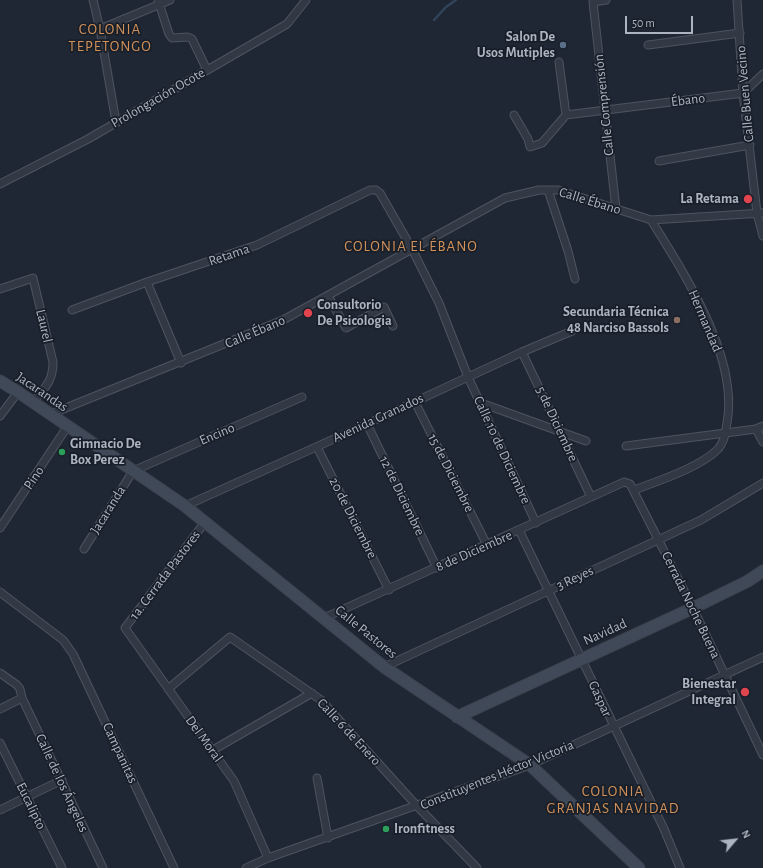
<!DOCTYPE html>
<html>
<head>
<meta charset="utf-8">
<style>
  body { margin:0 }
  #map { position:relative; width:763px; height:868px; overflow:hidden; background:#1f2734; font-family:"Alegreya Sans",sans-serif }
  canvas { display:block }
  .north { position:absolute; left:715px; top:820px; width:40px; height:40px; -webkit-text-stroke:3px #181f29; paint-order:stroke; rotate:62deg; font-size:11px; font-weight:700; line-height:16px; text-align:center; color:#acb4c2 }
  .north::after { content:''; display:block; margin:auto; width:14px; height:18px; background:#acb4c2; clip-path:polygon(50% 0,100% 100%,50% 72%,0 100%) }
  .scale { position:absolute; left:625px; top:16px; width:68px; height:18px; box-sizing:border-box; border:2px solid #acb4c2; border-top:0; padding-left:5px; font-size:12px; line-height:14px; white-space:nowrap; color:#acb4c2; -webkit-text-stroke:3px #181f29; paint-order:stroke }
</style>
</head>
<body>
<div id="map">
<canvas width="763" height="868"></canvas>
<div class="north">N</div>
<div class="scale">50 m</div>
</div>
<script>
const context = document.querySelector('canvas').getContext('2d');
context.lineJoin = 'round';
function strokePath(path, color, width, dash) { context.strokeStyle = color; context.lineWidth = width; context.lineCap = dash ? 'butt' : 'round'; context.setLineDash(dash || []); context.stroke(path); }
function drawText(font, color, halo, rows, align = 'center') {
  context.font = font + ' "Alegreya Sans",sans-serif'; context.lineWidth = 3.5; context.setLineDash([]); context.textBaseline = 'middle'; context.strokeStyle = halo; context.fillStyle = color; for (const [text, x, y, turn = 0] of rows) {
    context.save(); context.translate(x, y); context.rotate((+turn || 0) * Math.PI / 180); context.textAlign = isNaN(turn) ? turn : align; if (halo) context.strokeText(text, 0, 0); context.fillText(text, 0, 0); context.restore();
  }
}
const stream = new Path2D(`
  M 434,20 L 446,7 L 456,0`);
const street = new Path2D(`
  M 93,0 L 100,29 L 116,122
  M 158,0 L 169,34 L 172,38 L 188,37 L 192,39 L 207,70
  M 606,0 L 593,2 L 616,209
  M 737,0 L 743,93 L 757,213 L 763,236
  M 100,29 L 170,0
  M 648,45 L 740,33
  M 559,62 L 566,115
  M 514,115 L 528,139 L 530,147 L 542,143 L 566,115
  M 566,115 L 743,93 L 763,74
  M 659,161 L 750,145
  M 0,184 L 88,139 L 287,24 L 306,0
  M 548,190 L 568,251 L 575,279
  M 147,282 L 181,363
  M 0,289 L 33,278 L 53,362 C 53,382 45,387 33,402
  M 328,296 L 346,328 L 384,307 L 393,326
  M 72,310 L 147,282 L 257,245 L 370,190 L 376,190 L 380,193 L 412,249 L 439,303 L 468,377 L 536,523
  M 522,352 L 591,497
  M 415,402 L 487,545
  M 481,403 L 586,441
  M 51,414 L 283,320 L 505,198 L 539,190 L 558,190 L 651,220 L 763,213
  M 0,416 L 18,392
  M 367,424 L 437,568
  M 756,429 L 763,442
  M 626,446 L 756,429 L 763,426
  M 317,447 L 389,590
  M 634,490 C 658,481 701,467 718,449 C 725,441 725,433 727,423 C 739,357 685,275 651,220
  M 185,506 L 367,424 L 522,352 L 572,331
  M 205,522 L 125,628 L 234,781 L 268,858
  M 0,528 L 67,427
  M 519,530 L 664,829 L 680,868
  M 84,549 L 133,471 L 302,397
  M 0,592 L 63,640 L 73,654 L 174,868
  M 324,618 L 591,497 L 624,482 L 630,484 L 693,608 L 763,755
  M 384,667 L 701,520 L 763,483
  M 0,673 L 17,685 L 20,689 L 22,698 L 103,868
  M 168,689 L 230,637 L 321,700 L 417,806 L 477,868
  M 0,709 L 22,698
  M 0,743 L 62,868
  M 213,750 L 312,693
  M 317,778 L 328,838
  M 0,810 L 62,780
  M 246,868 L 268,858 L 530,765 L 763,657`);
const secondary = new Path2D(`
  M 0,381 L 18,392 L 185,506 L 384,667 L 530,765 L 639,868
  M 457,717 L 693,608 L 748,581 L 763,571`);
const markers = [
  [563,45,4,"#5c6f8a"],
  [748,199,5,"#e0444e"],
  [308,313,5,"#e0444e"],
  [677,320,4,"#8d6e63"],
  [62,452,4,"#2e9e5b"],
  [745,692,5,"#e0444e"],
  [386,829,4,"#2e9e5b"]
];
const poiNames = [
  ["Salon De",555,37],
  ["Usos Mutiples",555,53],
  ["La Retama",739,199],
  ["Consultorio",317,305,"left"],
  ["De Psicologia",317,321,"left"],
  ["Secundaria Técnica",669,312],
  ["48 Narciso Bassols",669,328],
  ["Gimnacio De",70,444,"left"],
  ["Box Perez",70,460,"left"],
  ["Bienestar",736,684],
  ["Integral",736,700],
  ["Ironfitness",394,829,"left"]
];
const streetNames = [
  ["Calle Buen Vecino",745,94,-95],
  ["Prolongación Ocote",158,98,-30],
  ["Ébano",688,100,-7],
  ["Calle Comprensión",604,105,-96],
  ["Calle Ébano",590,201,17],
  ["Retama",229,255,-19],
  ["Hermandad",705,321,67],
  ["Laurel",44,326,77],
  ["Calle Ébano",255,332,-23],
  ["Jacarandas",42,392,34],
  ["Avenida Granados",378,418,-25],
  ["5 de Diciembre",557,424,65],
  ["Encino",217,434,-23],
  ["Calle 10 de Diciembre",502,450,65],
  ["15 de Diciembre",451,473,63],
  ["Pino",34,478,-56],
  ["12 de Diciembre",402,496,64],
  ["Jacaranda",108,510,-58],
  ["20 de Diciembre",353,518,63],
  ["8 de Diciembre",474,551,-24],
  ["1a. Cerrada Pastores",165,575,-53],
  ["3 Reyes",575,578,-25],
  ["Cerrada Noche Buena",691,605,64],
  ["Calle Pastores",366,632,39],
  ["Navidad",605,632,-24],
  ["Gaspar",600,699,65],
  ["Calle 6 de Enero",349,732,47],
  ["Del Moral",204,739,54],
  ["Campanitas",120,753,65],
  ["Constituyentes Héctor Victoria",497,775,-22],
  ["Calle de los Ángeles",62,783,65],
  ["Eucalipto",31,806,64]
];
const neighbourhoodNames = [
  ["COLONIA",110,29],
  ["TEPETONGO",110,46],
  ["COLONIA EL ÉBANO",411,246],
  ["COLONIA",613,791],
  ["GRANJAS NAVIDAD",613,808]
];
strokePath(stream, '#32435c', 2.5);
strokePath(street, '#4d5460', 9);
strokePath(secondary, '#3c434e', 13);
strokePath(street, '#323945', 7);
strokePath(secondary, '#404958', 11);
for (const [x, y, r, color] of markers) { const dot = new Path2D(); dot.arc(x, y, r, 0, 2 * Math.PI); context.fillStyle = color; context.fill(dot); strokePath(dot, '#181f29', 1.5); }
drawText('bold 14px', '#acb4c2', '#181f29', poiNames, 'right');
drawText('14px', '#acb4c2', '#181f29', streetNames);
context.letterSpacing = '1px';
drawText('15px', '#d09059', '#181f29', neighbourhoodNames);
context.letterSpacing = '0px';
</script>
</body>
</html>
